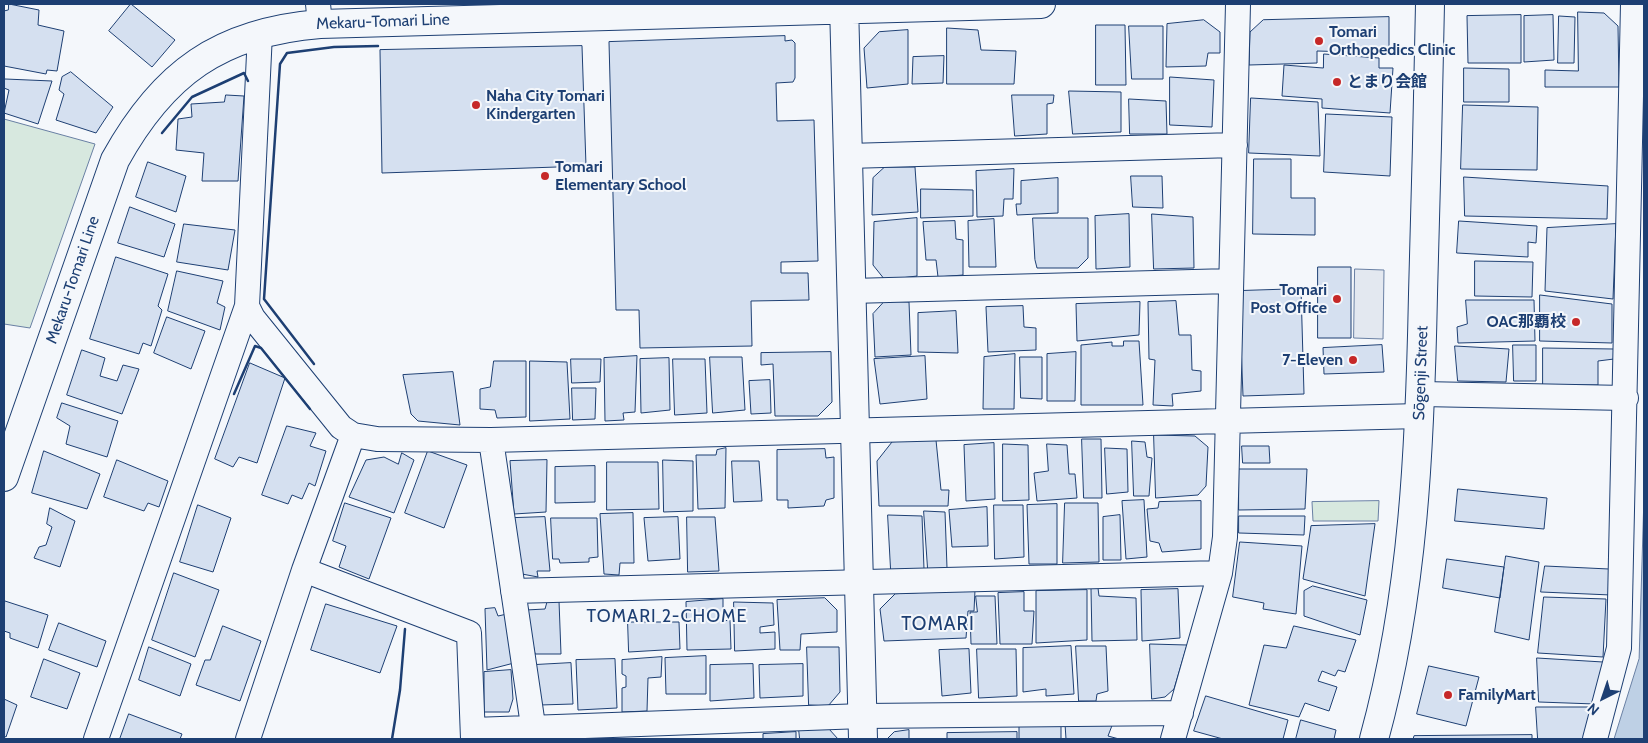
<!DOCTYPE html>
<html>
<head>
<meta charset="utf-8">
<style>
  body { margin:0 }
  #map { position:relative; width:1648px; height:743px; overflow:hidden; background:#f4f7fb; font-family:Cabin,sans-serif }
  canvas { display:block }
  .frame { position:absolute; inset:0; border:5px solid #1d3f73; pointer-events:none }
  .north { position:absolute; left:1578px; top:673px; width:50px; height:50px; -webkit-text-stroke:4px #f4f7fb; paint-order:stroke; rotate:221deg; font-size:14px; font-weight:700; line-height:20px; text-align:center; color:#1d3f73 }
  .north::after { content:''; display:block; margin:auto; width:18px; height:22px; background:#1d3f73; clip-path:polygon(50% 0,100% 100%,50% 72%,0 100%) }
</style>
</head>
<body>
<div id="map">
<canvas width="1648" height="743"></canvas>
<div class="frame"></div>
<div class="north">N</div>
</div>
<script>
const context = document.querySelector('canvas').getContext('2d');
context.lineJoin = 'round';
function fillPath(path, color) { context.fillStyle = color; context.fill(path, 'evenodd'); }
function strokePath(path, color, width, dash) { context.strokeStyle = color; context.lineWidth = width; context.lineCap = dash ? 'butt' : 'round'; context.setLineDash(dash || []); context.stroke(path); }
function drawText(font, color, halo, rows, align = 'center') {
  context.font = font + ' Cabin,"Noto Sans JP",sans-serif'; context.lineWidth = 4; context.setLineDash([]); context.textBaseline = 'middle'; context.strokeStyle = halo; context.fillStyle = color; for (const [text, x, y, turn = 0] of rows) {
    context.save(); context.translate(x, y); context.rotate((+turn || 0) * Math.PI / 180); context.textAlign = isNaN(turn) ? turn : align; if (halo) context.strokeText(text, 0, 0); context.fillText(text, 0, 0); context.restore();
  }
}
const green = new Path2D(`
  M 4,119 L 95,144 L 30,328 L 4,324 Z
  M 1379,501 L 1378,521 L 1313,521 L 1312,502 Z`);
const parking = new Path2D(`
  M 1355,269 L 1384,270 L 1383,339 L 1354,338 Z`);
const water = new Path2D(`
  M 1644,496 L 1644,739 L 1614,739 L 1639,659 Z`);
const building = new Path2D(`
  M 9,4 L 39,10 L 38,25 L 64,31 L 57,71 L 47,70 L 46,74 L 4,66 L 4,11 L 8,10 Z
  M 131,4 L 175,40 L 152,67 L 109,31 Z
  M 1578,12 L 1604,13 L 1618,26 L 1619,87 L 1545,87 L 1545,70 L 1578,71 Z
  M 1521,15 L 1521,63 L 1468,63 L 1467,16 Z
  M 1553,15 L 1554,60 L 1524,62 L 1524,16 Z
  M 1559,16 L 1575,17 L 1574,63 L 1558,63 Z
  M 1389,17 L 1389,53 L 1317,51 L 1317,63 L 1249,65 L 1250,32 L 1263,20 Z
  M 1204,20 L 1220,32 L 1220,53 L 1208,53 L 1206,66 L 1166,67 L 1167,24 Z
  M 1096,25 L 1125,25 L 1126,85 L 1096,85 Z
  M 1129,26 L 1163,26 L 1163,79 L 1132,79 Z
  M 947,28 L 978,30 L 981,50 L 1016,51 L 1014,84 L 947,84 Z
  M 908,30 L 908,84 L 867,88 L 864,48 L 879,32 Z
  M 785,36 L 785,41 L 792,40 L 795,43 L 795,78 L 793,82 L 776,83 L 777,121 L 814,120 L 818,261 L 781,262 L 781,273 L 808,273 L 809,300 L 751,301 L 752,346 L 640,348 L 639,310 L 616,310 L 609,42 Z
  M 582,46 L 586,166 L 382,173 L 380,50 Z
  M 1324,54 L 1379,58 L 1379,68 L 1393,68 L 1390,113 L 1322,108 L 1322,99 L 1282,96 L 1284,65 L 1323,68 Z
  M 944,56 L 943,83 L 912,84 L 913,57 Z
  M 1464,68 L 1509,69 L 1509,102 L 1464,102 Z
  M 71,72 L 113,107 L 96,133 L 56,120 L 64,94 L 59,90 L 62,77 Z
  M 1170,77 L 1214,80 L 1212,127 L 1170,125 Z
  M 5,79 L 52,81 L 38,124 L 4,113 L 9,90 L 4,88 Z
  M 1069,91 L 1121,92 L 1121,132 L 1073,134 Z
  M 226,95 L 244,96 L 238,181 L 202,181 L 204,153 L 176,150 L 178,119 L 192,117 L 191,104 L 224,102 Z
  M 1012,95 L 1054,95 L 1053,103 L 1047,104 L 1047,134 L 1015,136 Z
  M 1251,98 L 1318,102 L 1320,156 L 1249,153 Z
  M 1129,99 L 1166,101 L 1167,134 L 1130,134 Z
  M 1463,105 L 1538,107 L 1537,170 L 1461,169 Z
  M 1326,114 L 1392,117 L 1390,176 L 1324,172 Z
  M 1254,159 L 1291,159 L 1291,198 L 1315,198 L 1315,235 L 1253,234 Z
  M 148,162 L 186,176 L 176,212 L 136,197 Z
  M 885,167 L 915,167 L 918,212 L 872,215 L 873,178 Z
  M 1014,169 L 1013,199 L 1004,199 L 1003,216 L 977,217 L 976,171 Z
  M 1131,176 L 1162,176 L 1163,208 L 1133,207 Z
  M 1464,177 L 1608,186 L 1607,219 L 1465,216 Z
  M 1058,178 L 1058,213 L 1017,215 L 1016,204 L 1021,204 L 1021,181 Z
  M 921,189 L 973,190 L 973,216 L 921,218 Z
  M 130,207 L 175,224 L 164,257 L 118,243 Z
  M 1129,214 L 1130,267 L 1096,269 L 1095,216 Z
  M 1152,214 L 1193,217 L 1194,268 L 1154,269 Z
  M 917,218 L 917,276 L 885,280 L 873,265 L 874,222 Z
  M 1033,218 L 1088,218 L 1088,258 L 1078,268 L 1037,268 L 1035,260 Z
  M 994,219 L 996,267 L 969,267 L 968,221 Z
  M 955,221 L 956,239 L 963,240 L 963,275 L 938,277 L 936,260 L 926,260 L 923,222 Z
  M 1459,221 L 1537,226 L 1536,243 L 1528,242 L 1528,257 L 1457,253 Z
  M 184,224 L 235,230 L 228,270 L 177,262 Z
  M 1616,224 L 1613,299 L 1545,291 L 1547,228 Z
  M 116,257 L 168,274 L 158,306 L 162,310 L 151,346 L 143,343 L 139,354 L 90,339 Z
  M 1475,261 L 1533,262 L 1532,297 L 1475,296 Z
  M 1318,267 L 1351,267 L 1351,338 L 1318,338 Z
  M 177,271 L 223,281 L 217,303 L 225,307 L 220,330 L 168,311 Z
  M 1301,289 L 1304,394 L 1243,396 L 1239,291 Z
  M 1540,295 L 1612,304 L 1612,343 L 1540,341 Z
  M 1466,300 L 1534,300 L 1535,341 L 1458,343 L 1457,327 L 1467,324 Z
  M 885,301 L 909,302 L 911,355 L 875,357 L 873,314 Z
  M 1176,301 L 1179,335 L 1191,335 L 1192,370 L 1201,371 L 1201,391 L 1172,394 L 1173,406 L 1153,405 L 1155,360 L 1149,359 L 1148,302 Z
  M 1140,302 L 1139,335 L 1077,341 L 1076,304 Z
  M 1023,306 L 1024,327 L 1036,328 L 1036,350 L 988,352 L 986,307 Z
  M 956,311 L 958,353 L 918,352 L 918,313 Z
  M 167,317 L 205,331 L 191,369 L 154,353 Z
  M 1124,341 L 1139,341 L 1143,405 L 1081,405 L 1081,345 L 1112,342 L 1112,346 L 1123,346 Z
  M 1382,345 L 1384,372 L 1324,374 L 1323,348 Z
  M 1513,345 L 1536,345 L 1536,381 L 1514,381 Z
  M 1455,346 L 1509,349 L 1506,382 L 1458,381 Z
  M 1543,348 L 1614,349 L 1614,359 L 1598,361 L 1598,385 L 1543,385 Z
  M 82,350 L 105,358 L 100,376 L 117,381 L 123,365 L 139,369 L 122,414 L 67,395 Z
  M 831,352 L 832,402 L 818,416 L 775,416 L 773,364 L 761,365 L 761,353 Z
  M 1076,352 L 1075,401 L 1047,401 L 1047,354 Z
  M 1015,354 L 1014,409 L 983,409 L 984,357 Z
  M 637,356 L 635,412 L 623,413 L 624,420 L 605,421 L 604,358 Z
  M 925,356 L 927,399 L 880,404 L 874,359 Z
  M 710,357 L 742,357 L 745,410 L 713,413 Z
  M 1020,357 L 1042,357 L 1042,399 L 1021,398 Z
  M 669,358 L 670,410 L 641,413 L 640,359 Z
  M 571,359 L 601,359 L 600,382 L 572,383 Z
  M 673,359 L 705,359 L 707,413 L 675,415 Z
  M 494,361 L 526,361 L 526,417 L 497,418 L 495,410 L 480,409 L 480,389 L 490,387 Z
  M 530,361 L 567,362 L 570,419 L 530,421 Z
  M 250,363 L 285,378 L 257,463 L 239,457 L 233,467 L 215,459 Z
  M 453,372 L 460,425 L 418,421 L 411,414 L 403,375 Z
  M 770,380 L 771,413 L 751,414 L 749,381 Z
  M 572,388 L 596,388 L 595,419 L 573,420 Z
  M 62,403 L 118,421 L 107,457 L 66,444 L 70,426 L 57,418 Z
  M 287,426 L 316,433 L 310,446 L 326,451 L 315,486 L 309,483 L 302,499 L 292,495 L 288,504 L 262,495 Z
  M 1154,435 L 1195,436 L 1208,447 L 1206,486 L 1198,495 L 1156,498 Z
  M 1082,439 L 1101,439 L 1102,498 L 1084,498 Z
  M 936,440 L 941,490 L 949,490 L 948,506 L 879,506 L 877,461 L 892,442 Z
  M 1132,441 L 1145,442 L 1147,457 L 1152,458 L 1149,496 L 1134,496 Z
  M 994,443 L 995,499 L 966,501 L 964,445 Z
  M 1003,444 L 1028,445 L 1029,500 L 1003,501 Z
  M 1047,444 L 1067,445 L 1069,474 L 1075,474 L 1077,498 L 1037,501 L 1034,473 L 1048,471 Z
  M 1242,446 L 1269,446 L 1270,463 L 1243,463 Z
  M 726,448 L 725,508 L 698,509 L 696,455 L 716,455 L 717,450 Z
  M 1105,448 L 1127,449 L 1128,492 L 1107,494 Z
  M 825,449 L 826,458 L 834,457 L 834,498 L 826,500 L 824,506 L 788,508 L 788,500 L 777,500 L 777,450 Z
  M 44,451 L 100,474 L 87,509 L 32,493 Z
  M 428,451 L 467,465 L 444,528 L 405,513 Z
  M 402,453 L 414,460 L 394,513 L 349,497 L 366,460 L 384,457 L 398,464 Z
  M 117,460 L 168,481 L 159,507 L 148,503 L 144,511 L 104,497 Z
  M 547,460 L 546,512 L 514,514 L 510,461 Z
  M 663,460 L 693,461 L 693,511 L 664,512 Z
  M 732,461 L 759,461 L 762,501 L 734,502 Z
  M 607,462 L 658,462 L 659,509 L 607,510 Z
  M 595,466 L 595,502 L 555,503 L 555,467 Z
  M 1239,469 L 1307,469 L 1305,509 L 1239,510 Z
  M 1458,489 L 1547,498 L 1544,529 L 1455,521 Z
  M 1144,500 L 1147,557 L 1126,559 L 1122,501 Z
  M 1201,501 L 1201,549 L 1162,552 L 1159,543 L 1150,541 L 1147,509 L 1158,508 L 1159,502 Z
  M 345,503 L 391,518 L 369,579 L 339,567 L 346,546 L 333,541 Z
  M 1065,503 L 1098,503 L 1099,562 L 1063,563 Z
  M 1057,504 L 1057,564 L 1029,564 L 1027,505 Z
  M 198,505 L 231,518 L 213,572 L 180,562 Z
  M 994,505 L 1023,505 L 1024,557 L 995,559 Z
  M 987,507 L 988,546 L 952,547 L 949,510 Z
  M 50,508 L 75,521 L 60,567 L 34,558 L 39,547 L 46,545 L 52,527 L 47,524 Z
  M 924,511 L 945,512 L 947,568 L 928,569 Z
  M 633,513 L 634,563 L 620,563 L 619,575 L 604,574 L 600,514 Z
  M 888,515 L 922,516 L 924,569 L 891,570 Z
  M 1120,515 L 1121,560 L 1103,560 L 1103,517 Z
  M 1239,516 L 1305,516 L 1304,535 L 1239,533 Z
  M 545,517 L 550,571 L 537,571 L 538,577 L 522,574 L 514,518 Z
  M 678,517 L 680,559 L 648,561 L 644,518 Z
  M 687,517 L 715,517 L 719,571 L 688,572 Z
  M 551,518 L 597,518 L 598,557 L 589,558 L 589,562 L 560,563 L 559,559 L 553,559 Z
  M 1375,524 L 1365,596 L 1303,579 L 1311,526 Z
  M 1240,542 L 1302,546 L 1296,614 L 1263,609 L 1264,603 L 1233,597 Z
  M 1506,556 L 1539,562 L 1529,640 L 1495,632 Z
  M 1447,559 L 1504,567 L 1500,598 L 1443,588 Z
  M 1545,566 L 1609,569 L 1611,595 L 1541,592 Z
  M 174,573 L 219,590 L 195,657 L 152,640 Z
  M 1313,586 L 1367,600 L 1360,635 L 1304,616 L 1304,591 Z
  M 1098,588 L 1099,596 L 1136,598 L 1137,640 L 1092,641 L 1091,589 Z
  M 1178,589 L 1180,638 L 1142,641 L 1141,590 Z
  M 975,590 L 974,611 L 968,611 L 966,638 L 884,641 L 880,609 L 895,594 Z
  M 1087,590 L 1087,640 L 1036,643 L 1036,591 Z
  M 1024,592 L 1024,611 L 1034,611 L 1032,644 L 1000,644 L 998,593 Z
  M 976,596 L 995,596 L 997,644 L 971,644 L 970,612 L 977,612 Z
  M 1544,597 L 1606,599 L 1603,657 L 1538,653 Z
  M 825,598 L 837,610 L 837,632 L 801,634 L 800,650 L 780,650 L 777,600 Z
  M 723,599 L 723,621 L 730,620 L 731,649 L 687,650 L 686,602 Z
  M 5,601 L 48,615 L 38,648 L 10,638 L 10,633 L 4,631 Z
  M 559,601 L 561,654 L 535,654 L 526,610 L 545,609 L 547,602 Z
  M 734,602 L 773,603 L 774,625 L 760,627 L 760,633 L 775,632 L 775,649 L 735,651 Z
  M 326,604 L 397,626 L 380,673 L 311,650 Z
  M 495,608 L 498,616 L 507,614 L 514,663 L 487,670 L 485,609 Z
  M 628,622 L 679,622 L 680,649 L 629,652 Z
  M 59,623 L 106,641 L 97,667 L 49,650 Z
  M 223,626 L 261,641 L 240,701 L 196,685 L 205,660 L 210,660 Z
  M 1294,626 L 1356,640 L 1345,672 L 1338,670 L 1335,676 L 1322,671 L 1318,681 L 1337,687 L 1329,711 L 1305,703 L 1299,717 L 1249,705 L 1264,645 L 1286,648 Z
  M 1150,644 L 1187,645 L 1174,689 L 1165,697 L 1152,699 Z
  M 1071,646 L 1074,694 L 1046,696 L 1046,689 L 1023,692 L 1023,648 Z
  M 1076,646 L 1106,646 L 1108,691 L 1097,694 L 1096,701 L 1079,701 Z
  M 149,647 L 191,664 L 180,696 L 139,680 Z
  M 807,647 L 839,647 L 840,692 L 828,706 L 809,705 Z
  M 969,649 L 971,693 L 942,696 L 939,650 Z
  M 977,649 L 1016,649 L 1017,696 L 979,698 Z
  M 706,656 L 706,694 L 666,694 L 665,658 Z
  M 662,657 L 661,677 L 648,678 L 647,711 L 622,712 L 622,688 L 626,687 L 626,676 L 622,674 L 622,660 Z
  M 1537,658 L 1603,662 L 1595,704 L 1539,702 Z
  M 44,659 L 80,673 L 67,709 L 31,697 Z
  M 615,659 L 617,708 L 578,710 L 576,660 Z
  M 571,663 L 573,704 L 540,705 L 534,665 Z
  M 753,664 L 754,698 L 710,701 L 710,665 Z
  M 803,664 L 803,696 L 760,698 L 759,665 Z
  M 1429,666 L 1479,677 L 1466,726 L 1417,714 Z
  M 511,670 L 513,699 L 509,712 L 484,712 L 484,672 Z
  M 1206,696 L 1288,720 L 1283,739 L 1223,739 L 1194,731 Z
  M 4,699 L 17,705 L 6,737 L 4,736 Z
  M 1536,707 L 1593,707 L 1583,739 L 1538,739 Z
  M 129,714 L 182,734 L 180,739 L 120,739 Z
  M 1301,720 L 1336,730 L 1334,739 L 1296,739 Z
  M 1113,723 L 1108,736 L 1119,739 L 1066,739 L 1065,724 Z
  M 1061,724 L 1061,739 L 1019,739 L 1019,726 Z
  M 799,729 L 829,729 L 838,739 L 800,739 Z
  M 909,730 L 909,739 L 887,739 L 894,732 Z
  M 796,732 L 796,739 L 763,739 L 763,734 Z
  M 1017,732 L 1017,739 L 947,739 L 947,733 Z
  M 1532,735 L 1532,739 L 1413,739 L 1414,736 Z`);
const street = new Path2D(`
  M 318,4 L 320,24
  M 260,33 L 247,306 L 253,318 L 341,427 L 353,435 L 377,439 L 491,440 L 1419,416
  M 848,156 L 1235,145
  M 851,291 L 1231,281
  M 1421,394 L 1626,398
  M 491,440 L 535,739
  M 304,570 L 469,633 L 473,739
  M 513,591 L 1220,573
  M 473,730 L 863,716 L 1181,713
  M 96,739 L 247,306
  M 248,739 L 304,570 L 353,435
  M 1173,739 L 1220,573 L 1225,537 L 1238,4
  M 1595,739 L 1619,648 L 1633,4`);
const secondary = new Path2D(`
  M 844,4 L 863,739
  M 4,477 L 115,160 C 163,73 220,32 320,24 L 1041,4`);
const primary = new Path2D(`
  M 1374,739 C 1414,594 1420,444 1423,294 C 1426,197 1428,101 1430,4`);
const wall = new Path2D(`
  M 162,133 L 192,97 L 244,73 L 248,81
  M 314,364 L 264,299 L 280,64 L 287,53 L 334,47 L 378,46
  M 234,394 L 255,346 L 261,348 L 310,409
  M 392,739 L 400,690 L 405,629`);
const markers = [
  [1319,41,5,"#c62828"],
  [1337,82,5,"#c62828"],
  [476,105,5,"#c62828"],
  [545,176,5,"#c62828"],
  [1337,299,5,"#c62828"],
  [1576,322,5,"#c62828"],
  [1353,360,5,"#c62828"],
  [1448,695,5,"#c62828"]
];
const streetNames = [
  ["Mekaru-Tomari Line",383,22,-2],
  ["Mekaru-Tomari Line",73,280,-71],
  ["Sōgenji Street",1421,373,-88]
];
const poiNames = [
  ["Tomari",1329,32],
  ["Orthopedics Clinic",1329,50],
  ["とまり会館",1347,82],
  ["Naha City Tomari",486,96],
  ["Kindergarten",486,114],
  ["Tomari",555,167],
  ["Elementary School",555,185],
  ["Tomari",1327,290,"right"],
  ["Post Office",1327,308,"right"],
  ["OAC那覇校",1566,322,"right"],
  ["7-Eleven",1343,360,"right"],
  ["FamilyMart",1458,695]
];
const neighbourhoodNames = [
  ["TOMARI 2-CHOME",667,617]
];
const quarterNames = [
  ["TOMARI",938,624]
];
fillPath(green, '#d7e8df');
strokePath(green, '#687fa3', 1);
fillPath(parking, '#e3e8f0');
strokePath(parking, '#687fa3', 1);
fillPath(water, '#bed0e5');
strokePath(water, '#687fa3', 1);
fillPath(building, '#d5e0f0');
strokePath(building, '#1d3f73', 1);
strokePath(street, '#1d3f73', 26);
strokePath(secondary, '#1d3f73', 30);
strokePath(primary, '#1d3f73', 30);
strokePath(street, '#f4f7fb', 24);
strokePath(secondary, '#f4f7fb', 28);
strokePath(primary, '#f4f7fb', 28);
strokePath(wall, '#1d3f73', 2.5);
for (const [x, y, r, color] of markers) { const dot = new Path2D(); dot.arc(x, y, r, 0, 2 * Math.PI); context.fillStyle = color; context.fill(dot); strokePath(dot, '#f4f7fb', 2); }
drawText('16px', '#1d3f73', '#f4f7fb', streetNames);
drawText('bold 16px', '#1d3f73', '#f4f7fb', poiNames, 'left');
context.letterSpacing = '1px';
drawText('18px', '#1d3f73', '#f4f7fb', neighbourhoodNames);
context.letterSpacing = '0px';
context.letterSpacing = '1px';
drawText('19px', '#1d3f73', '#f4f7fb', quarterNames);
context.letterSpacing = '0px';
</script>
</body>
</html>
